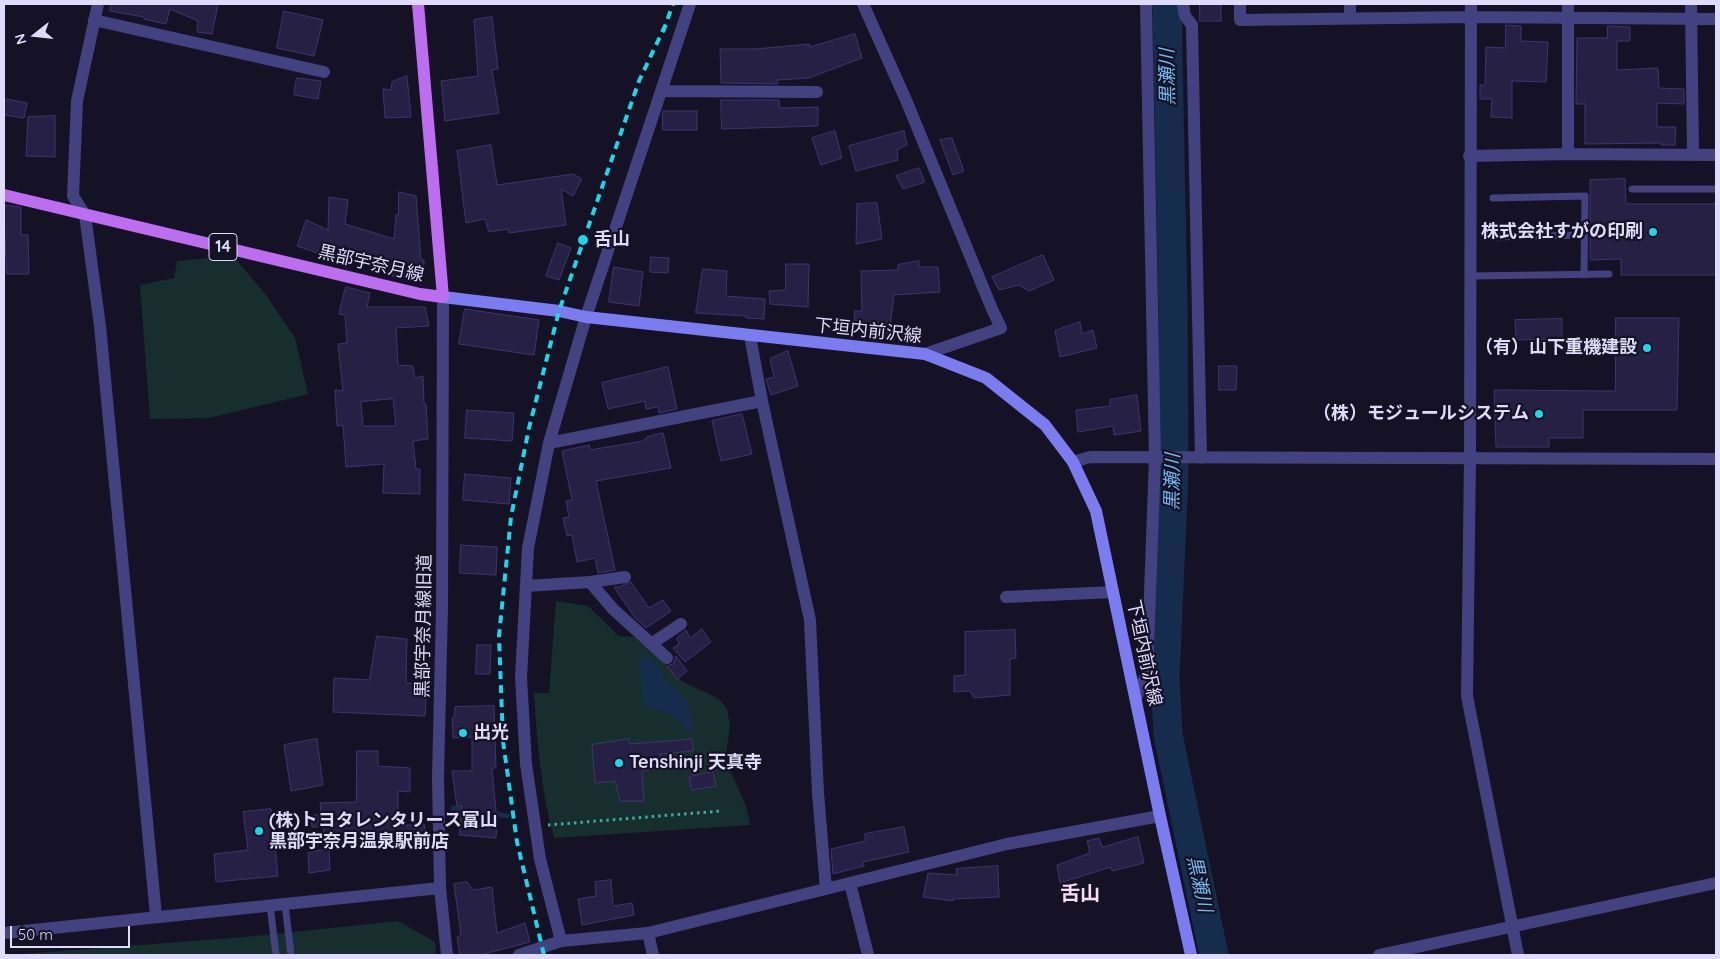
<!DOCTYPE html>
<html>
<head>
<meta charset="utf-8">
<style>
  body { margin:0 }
  #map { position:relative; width:1720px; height:959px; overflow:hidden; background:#151226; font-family:Quicksand,sans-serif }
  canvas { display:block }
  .frame { position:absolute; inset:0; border:5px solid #dedbfb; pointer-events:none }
  .north { position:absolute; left:10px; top:10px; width:50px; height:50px; -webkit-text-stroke:4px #151226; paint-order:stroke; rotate:254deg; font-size:14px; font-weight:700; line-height:20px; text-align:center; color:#dedbfb }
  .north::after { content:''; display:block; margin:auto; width:18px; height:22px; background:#dedbfb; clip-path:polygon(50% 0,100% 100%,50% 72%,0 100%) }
  .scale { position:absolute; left:10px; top:926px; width:120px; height:22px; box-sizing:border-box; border:2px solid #dedbfb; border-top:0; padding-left:6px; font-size:15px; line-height:18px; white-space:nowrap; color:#dedbfb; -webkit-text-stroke:4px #151226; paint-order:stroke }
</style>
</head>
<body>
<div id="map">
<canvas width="1720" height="959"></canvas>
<div class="frame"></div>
<div class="north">N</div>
<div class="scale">50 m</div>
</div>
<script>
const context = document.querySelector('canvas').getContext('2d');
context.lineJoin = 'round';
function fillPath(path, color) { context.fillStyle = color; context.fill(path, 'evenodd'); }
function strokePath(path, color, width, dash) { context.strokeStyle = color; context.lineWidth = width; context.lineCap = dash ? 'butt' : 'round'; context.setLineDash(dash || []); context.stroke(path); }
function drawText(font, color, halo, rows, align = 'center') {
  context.font = font + ' Quicksand,"Noto Sans JP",sans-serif'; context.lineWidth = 4.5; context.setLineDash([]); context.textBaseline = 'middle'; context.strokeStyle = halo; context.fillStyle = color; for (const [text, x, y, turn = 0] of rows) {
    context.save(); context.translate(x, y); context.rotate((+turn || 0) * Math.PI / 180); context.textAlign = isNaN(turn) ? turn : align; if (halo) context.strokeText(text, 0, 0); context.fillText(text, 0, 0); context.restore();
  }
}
const green = new Path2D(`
  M 233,256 L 266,295 L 295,338 L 308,394 L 209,418 L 150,419 L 140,285 L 174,278 L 177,261 Z
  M 556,601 L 588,606 L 619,636 L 634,637 L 654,653 L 683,682 L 718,698 L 727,709 L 730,725 L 727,747 L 728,766 L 746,806 L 750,825 L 554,838 C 541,791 537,742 534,693 L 549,693 Z
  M 398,921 L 435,942 L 436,955 L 9,955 L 245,937 Z`);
const water = new Path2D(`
  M 646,657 L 657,664 L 665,681 L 675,688 L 687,700 L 693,722 L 692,730 L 687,731 L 671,714 L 645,707 L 639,666 L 639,660 Z`);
const stream = new Path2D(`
  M 453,808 L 468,810
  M 491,813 L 507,816`);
const river = new Path2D(`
  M 1167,4 L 1173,309 L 1174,474 L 1165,677 L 1168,735 L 1214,955`);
const building = new Path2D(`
  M 111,4 L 218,4 L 212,34 L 197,32 L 198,21 L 170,9 L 166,24 L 144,19 L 144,17 L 110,11 Z
  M 1200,4 L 1221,4 L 1221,21 L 1200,21 Z
  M 284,11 L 323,20 L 314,56 L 277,48 Z
  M 492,17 L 498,69 L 492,70 L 499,113 L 445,121 L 441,81 L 478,76 L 474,20 Z
  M 1506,25 L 1521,26 L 1521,41 L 1548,42 L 1546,82 L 1512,81 L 1512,118 L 1491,117 L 1492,99 L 1480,99 L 1480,85 L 1485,85 L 1486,47 L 1505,48 Z
  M 1608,26 L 1630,27 L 1630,41 L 1617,41 L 1617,70 L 1658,68 L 1659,88 L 1684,89 L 1684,104 L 1657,103 L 1657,127 L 1676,127 L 1675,145 L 1661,145 L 1661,143 L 1585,144 L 1585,104 L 1576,104 L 1577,38 L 1607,38 Z
  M 855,34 L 862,58 L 809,78 L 777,80 L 778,84 L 721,83 L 720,49 L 755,49 L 810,44 L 809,47 Z
  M 407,76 L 411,117 L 385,118 L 383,89 L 391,90 L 392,82 Z
  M 297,78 L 321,81 L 318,99 L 294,95 Z
  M 6,99 L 27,103 L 24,118 L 4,115 L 4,103 Z
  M 721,100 L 779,100 L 780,108 L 818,107 L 818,126 L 722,129 Z
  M 663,111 L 697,111 L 697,130 L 663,130 Z
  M 55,116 L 55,157 L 26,156 L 28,117 Z
  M 835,131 L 842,158 L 821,165 L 812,138 Z
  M 904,131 L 907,145 L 897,150 L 898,160 L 856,171 L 849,146 Z
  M 952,138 L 964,171 L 953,175 L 940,140 Z
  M 491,145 L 497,185 L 573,174 L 582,179 L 573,196 L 561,189 L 566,225 L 509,233 L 508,229 L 489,232 L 485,219 L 466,223 L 457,151 Z
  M 919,168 L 925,182 L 903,189 L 896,176 Z
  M 1625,179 L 1626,204 L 1716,204 L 1716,275 L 1621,275 L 1621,259 L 1590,260 L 1590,180 Z
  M 399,192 L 416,196 L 421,260 L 424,260 L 424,276 L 393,277 L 392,268 L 334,252 L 332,258 L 297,246 L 306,220 L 328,230 L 329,197 L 348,200 L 345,224 L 394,239 L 396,215 L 398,215 Z
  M 877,203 L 882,239 L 856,244 L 857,204 Z
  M 4,205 L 21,207 L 21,235 L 28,235 L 29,274 L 7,274 Z
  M 558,243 L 571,248 L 559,280 L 546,276 Z
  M 1043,255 L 1054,280 L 1029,291 L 1019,285 L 999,290 L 992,277 Z
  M 651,257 L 669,258 L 668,273 L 650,272 Z
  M 919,261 L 919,267 L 938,267 L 940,292 L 894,295 L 889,333 L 853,329 L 855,311 L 862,311 L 861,271 L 898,270 L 898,265 Z
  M 786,264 L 809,264 L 808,307 L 770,304 L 769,291 L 785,290 Z
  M 614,267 L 643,272 L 639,306 L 609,302 Z
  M 703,269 L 727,271 L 726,296 L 765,299 L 764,319 L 746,318 L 746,316 L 696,313 Z
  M 346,287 L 370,293 L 367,307 L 425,307 L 429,326 L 396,328 L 398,365 L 413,366 L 415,378 L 423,376 L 424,404 L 426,404 L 428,439 L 413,441 L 416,469 L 420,469 L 420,494 L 383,493 L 384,464 L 346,467 L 343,425 L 337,426 L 335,390 L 343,391 L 338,344 L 347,343 L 345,315 L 339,314 ZM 393,399 L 396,426 L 363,426 L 361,402 Z
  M 465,309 L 539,320 L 534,355 L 459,344 Z
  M 1616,318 L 1679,318 L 1677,410 L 1583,410 L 1583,438 L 1549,438 L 1549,447 L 1496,447 L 1494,390 L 1615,391 Z
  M 1562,319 L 1562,339 L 1516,340 L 1515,320 Z
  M 1080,322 L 1082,334 L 1093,330 L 1097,348 L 1060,357 L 1055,331 Z
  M 788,351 L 798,386 L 771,395 L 766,379 L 774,377 L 770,359 Z
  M 1219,366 L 1237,366 L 1236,390 L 1219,390 Z
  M 668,367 L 677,409 L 659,413 L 658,407 L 646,409 L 645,401 L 608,409 L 602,383 Z
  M 1137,395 L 1141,431 L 1114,435 L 1113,426 L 1078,432 L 1076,410 L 1110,406 L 1110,400 Z
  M 467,410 L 514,413 L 512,441 L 465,438 Z
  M 742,414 L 752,454 L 721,461 L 712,421 Z
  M 663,433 L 671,468 L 596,481 L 615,570 L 598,573 L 595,558 L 577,562 L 572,535 L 567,536 L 563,518 L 569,517 L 566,501 L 572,500 L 562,451 L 589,445 L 590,450 L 643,441 L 647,437 Z
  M 465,474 L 511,478 L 509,504 L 463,500 Z
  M 461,545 L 497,547 L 496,575 L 460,573 Z
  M 631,582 L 649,608 L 663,600 L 671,611 L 646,628 L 635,618 L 614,587 L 619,587 Z
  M 702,629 L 711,642 L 685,662 L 673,648 L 679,644 L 677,638 L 686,630 L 690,638 Z
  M 1015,630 L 1016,658 L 1010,659 L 1010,695 L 974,698 L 970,691 L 954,692 L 954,676 L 965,675 L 965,632 Z
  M 377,636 L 407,639 L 406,683 L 427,684 L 425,716 L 333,712 L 334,678 L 369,680 Z
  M 477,645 L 491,645 L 490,674 L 476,674 Z
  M 676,656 L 687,671 L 677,679 L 667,666 L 673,664 Z
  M 494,706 L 496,768 L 492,768 L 497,822 L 496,838 L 459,835 L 462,806 L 457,806 L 452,771 L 472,771 L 472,737 L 453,738 L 452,718 L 454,718 L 455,707 Z
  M 317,739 L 323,785 L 291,791 L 284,745 Z
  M 629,739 L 630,744 L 692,739 L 693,751 L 660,754 L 662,768 L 642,771 L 644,801 L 620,801 L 615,781 L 595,783 L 592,745 Z
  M 357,751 L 378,751 L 378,766 L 410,768 L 410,792 L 398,791 L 398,826 L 424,824 L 426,837 L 409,842 L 374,843 L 374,839 L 326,845 L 323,827 L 312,827 L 311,817 L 321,813 L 320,803 L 356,802 Z
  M 713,772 L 716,786 L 692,790 L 689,777 Z
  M 271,809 L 278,876 L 216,882 L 214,854 L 248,850 L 243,812 Z
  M 904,827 L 909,852 L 863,862 L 864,866 L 833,874 L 831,849 L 865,841 L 865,834 Z
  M 1138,837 L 1144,863 L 1112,871 L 1111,867 L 1060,883 L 1057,865 L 1090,853 L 1087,841 L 1099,838 L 1102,847 Z
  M 329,849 L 330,870 L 309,873 L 308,853 Z
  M 998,866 L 999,897 L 953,899 L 953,901 L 923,897 L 928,873 L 957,875 L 956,869 Z
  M 611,880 L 613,906 L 632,903 L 634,915 L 582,925 L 578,899 L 596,896 L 595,882 Z
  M 467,882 L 473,890 L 492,887 L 497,933 L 525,923 L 530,942 L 480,955 L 460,955 L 457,937 L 461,935 L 454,884 Z`);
const path = new Path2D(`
  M 548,825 L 721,811`);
const service = new Path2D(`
  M 1632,189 L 1716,189
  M 1493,198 L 1585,196 L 1584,275
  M 1492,237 L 1584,235
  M 1470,276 L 1609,274
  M 285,904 L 291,955
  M 270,905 L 276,955`);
const minor = new Path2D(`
  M 98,4 L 77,101 L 73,196 L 85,215 L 100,326 L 156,916
  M 863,4 L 906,100 L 992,309 L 1001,328 L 925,354
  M 1183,4 L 1185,16 L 1192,25 L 1201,458
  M 1240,4 L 1240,20 L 1471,17 L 1716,19
  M 1471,4 L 1470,458 L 1467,696 L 1518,955
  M 1568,4 L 1568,154
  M 1691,4 L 1693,155
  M 1350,18 L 1350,4
  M 94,20 L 324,72
  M 661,91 L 817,92
  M 1469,156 L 1568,154 L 1716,155
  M 750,336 L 762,401 L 810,620 L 818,793 L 826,889
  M 549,443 L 762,401
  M 1073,462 L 1090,457 L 1716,459
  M 590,582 L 613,609 L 667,658
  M 526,586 L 590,582 L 625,577
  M 1006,597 L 1113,592
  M 651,644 L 681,624
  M 1136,698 L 1147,673 L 1155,458 L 1146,4
  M 850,883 L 868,955
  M 648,933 L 653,955
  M 561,941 L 540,859 L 526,764 L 521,677 L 528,548 L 549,443 L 586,317 L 690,4
  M 519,955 L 561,941 L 648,933 L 1007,844 L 1160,816
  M 1379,955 L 1716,883`);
const tertiary = new Path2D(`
  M 443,297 L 442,608 L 438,776 L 440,888 L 447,955
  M 4,933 L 440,888`);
const secondary = new Path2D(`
  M 443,297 L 559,311 L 586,317 L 925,354 L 986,378 L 1045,425 L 1073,462 L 1096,511 L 1160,816 L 1191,955`);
const primary = new Path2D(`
  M 4,195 L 420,294 L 443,297 L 418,4`);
const rail = new Path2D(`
  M 663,32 L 673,4
  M 544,955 L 517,842 L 503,741 L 499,636 L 511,517 L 529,428 L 559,311 L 639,81 L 665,26`);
const markers = [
  [1653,232,5,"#1bd7e7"],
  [583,240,6,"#1bd7e7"],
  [1647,348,5,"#1bd7e7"],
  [1539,414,5,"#1bd7e7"],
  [463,733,5,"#1bd7e7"],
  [619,763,5,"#1bd7e7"],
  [259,831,5,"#1bd7e7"]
];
const shields = [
  [223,247,28]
];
const shieldNames = [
  ["14",223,247]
];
const poiNames = [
  ["株式会社すがの印刷",1643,232,"right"],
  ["舌山",594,240],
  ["（有）山下重機建設",1637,348,"right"],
  ["（株）モジュールシステム",1529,414,"right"],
  ["出光",473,733],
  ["Tenshinji 天真寺",629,763],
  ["(株)トヨタレンタリース富山",269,821],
  ["黒部宇奈月温泉駅前店",269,842]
];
const streetNames = [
  ["黒部宇奈月線",371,264,13],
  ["下垣内前沢線",868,331,6],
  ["黒部宇奈月線旧道",424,626,-89],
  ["下垣内前沢線",1144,653,78]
];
const waterNames = [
  ["黒瀬川",1168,77,-91],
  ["黒瀬川",1173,482,-89],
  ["黒瀬川",1199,884,78]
];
const quarterNames = [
  ["舌山",1080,894]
];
fillPath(green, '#162f2e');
fillPath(water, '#162c4c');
strokePath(stream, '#162c4c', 5);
strokePath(river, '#162c4c', 29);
fillPath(building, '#272045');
strokePath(building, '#3f356e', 1);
strokePath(path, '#3dada4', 3, [2.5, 4]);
strokePath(service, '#434280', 7);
strokePath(minor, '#434280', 12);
strokePath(tertiary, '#434280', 12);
strokePath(secondary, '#7c7cf1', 12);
strokePath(primary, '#bc6df0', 12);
strokePath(rail, '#1bd7e7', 4, [8, 6]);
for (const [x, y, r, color] of markers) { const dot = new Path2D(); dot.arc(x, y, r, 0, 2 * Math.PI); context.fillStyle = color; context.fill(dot); strokePath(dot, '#151226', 2); }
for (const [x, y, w] of shields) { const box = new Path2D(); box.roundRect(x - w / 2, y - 13.5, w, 27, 4); context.fillStyle = '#151226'; context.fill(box); strokePath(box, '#dedbfb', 1); }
drawText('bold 16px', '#dedbfb', null, shieldNames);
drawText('bold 18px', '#dedbfb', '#151226', poiNames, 'left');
drawText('18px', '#dedbfb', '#151226', streetNames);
drawText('italic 19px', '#74b9f0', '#151226', waterNames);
drawText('bold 20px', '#fbddf1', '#151226', quarterNames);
</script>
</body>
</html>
